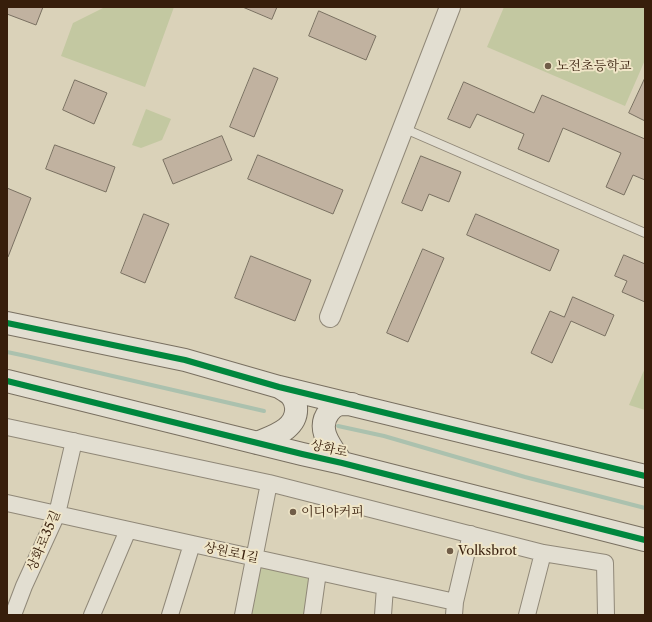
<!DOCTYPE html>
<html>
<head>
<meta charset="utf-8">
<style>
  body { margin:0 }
  #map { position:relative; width:652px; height:622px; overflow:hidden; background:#dad2b9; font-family:"Libre Caslon Text",serif }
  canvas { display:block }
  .frame { position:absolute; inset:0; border:8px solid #371e0b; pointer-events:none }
</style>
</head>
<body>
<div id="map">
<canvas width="652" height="622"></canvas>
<div class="frame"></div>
</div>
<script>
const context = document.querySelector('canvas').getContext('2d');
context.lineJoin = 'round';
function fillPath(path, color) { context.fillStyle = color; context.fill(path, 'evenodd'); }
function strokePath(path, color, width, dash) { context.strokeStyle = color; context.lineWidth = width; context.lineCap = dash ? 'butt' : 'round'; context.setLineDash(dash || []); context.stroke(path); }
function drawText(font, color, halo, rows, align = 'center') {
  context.font = font + ' "Libre Caslon Text","Noto Serif KR",serif'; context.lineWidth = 4; context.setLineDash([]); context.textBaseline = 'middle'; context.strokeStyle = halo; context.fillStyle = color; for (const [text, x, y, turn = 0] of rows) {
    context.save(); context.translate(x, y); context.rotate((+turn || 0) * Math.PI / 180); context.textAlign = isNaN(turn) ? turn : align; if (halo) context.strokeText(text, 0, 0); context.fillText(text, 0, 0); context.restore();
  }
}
const green = new Path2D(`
  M 105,7 L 174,7 L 145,87 L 61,56 L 73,23 Z
  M 504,7 L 642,7 L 645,8 L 645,60 L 625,106 L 487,47 Z
  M 146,109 L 171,119 L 162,140 L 141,148 L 132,145 Z
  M 645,368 L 645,410 L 629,405 Z
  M 259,567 L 312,577 L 306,615 L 250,615 Z`);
const stream = new Path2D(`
  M 7,352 L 26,356 L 264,411
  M 338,426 L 384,436 L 525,477 L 645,508`);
const building = new Path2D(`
  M 7,7 L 43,7 L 36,25 L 7,14 Z
  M 243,7 L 277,7 L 272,19 Z
  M 319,11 L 376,36 L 366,60 L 309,36 Z
  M 254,68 L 278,78 L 254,137 L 230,127 Z
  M 645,78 L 645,121 L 629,113 Z
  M 75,80 L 107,93 L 94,124 L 63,110 Z
  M 464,82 L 534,113 L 542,95 L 645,139 L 645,180 L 633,175 L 624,195 L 606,187 L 621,153 L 563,128 L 549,162 L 518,149 L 524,134 L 477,114 L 470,128 L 448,119 Z
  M 222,136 L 232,160 L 173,184 L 163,160 Z
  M 55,145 L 115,167 L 106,192 L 46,169 Z
  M 258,155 L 343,190 L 333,214 L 248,179 Z
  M 421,156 L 461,172 L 449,202 L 429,194 L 422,211 L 402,203 Z
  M 7,188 L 31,198 L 8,257 L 7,257 Z
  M 144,214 L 169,224 L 145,283 L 121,273 Z
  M 476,214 L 559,250 L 550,271 L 467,235 Z
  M 423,249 L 444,258 L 408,342 L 387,333 Z
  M 624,255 L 645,264 L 645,302 L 622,292 L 627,281 L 615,276 Z
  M 251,256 L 311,280 L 295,321 L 235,298 Z
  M 573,297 L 614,315 L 605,336 L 571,321 L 552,363 L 531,353 L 550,311 L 564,317 Z`);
const service = new Path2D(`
  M 403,128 L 645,233`);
const minor = new Path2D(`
  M 7,427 L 269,483 L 543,553 L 605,563 L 606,615
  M 7,503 L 455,602
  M 13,615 L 24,586 L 57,514 L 74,441
  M 92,615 L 128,530
  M 170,615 L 192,544
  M 243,615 L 269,483
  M 312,615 L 318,572
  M 383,615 L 385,587
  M 454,615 L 455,602 L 471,534
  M 527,615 L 543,553`);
const tertiary = new Path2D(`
  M 330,317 L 450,7`);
const secondary = new Path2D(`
  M 7,323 L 185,360 L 279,387 L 645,476
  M 7,381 L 302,454 L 342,463 L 645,540
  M 257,443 C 273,436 298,429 296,407 C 294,395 289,393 279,387
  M 342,463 C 332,448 315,429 329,412 C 336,403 341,404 352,404`);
const cycleway = new Path2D(`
  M 7,323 L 185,360 L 279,387 L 645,476
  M 7,381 L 302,454 L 342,463 L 645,540`);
const markers = [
  [548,66,4,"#705d48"],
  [293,512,4,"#705d48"],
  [450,551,4,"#705d48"]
];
const poiNames = [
  ["노전초등학교",556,66],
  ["이디야커피",301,512],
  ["Volksbrot",458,551]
];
const streetNames = [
  ["상화로",329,449,13],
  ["상화로35길",44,541,-67],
  ["상원로1길",231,553,12]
];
fillPath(green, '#c3c8a1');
strokePath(stream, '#abc1ae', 4);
fillPath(building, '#c1b2a0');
strokePath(building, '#797061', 1);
strokePath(service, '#908878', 10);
strokePath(minor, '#908878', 18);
strokePath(tertiary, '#908878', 22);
strokePath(secondary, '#797061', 24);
strokePath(service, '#e2ded1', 8);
strokePath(minor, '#e2ded1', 16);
strokePath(tertiary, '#e2ded1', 20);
strokePath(secondary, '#e2ded1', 22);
strokePath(cycleway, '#00873e', 6);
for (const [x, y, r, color] of markers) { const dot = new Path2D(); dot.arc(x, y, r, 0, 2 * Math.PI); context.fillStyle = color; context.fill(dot); strokePath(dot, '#f0e6c8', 1.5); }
drawText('13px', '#371e0b', '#f0e6c8', poiNames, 'left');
drawText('13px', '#371e0b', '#f0e6c8', streetNames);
</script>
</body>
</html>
